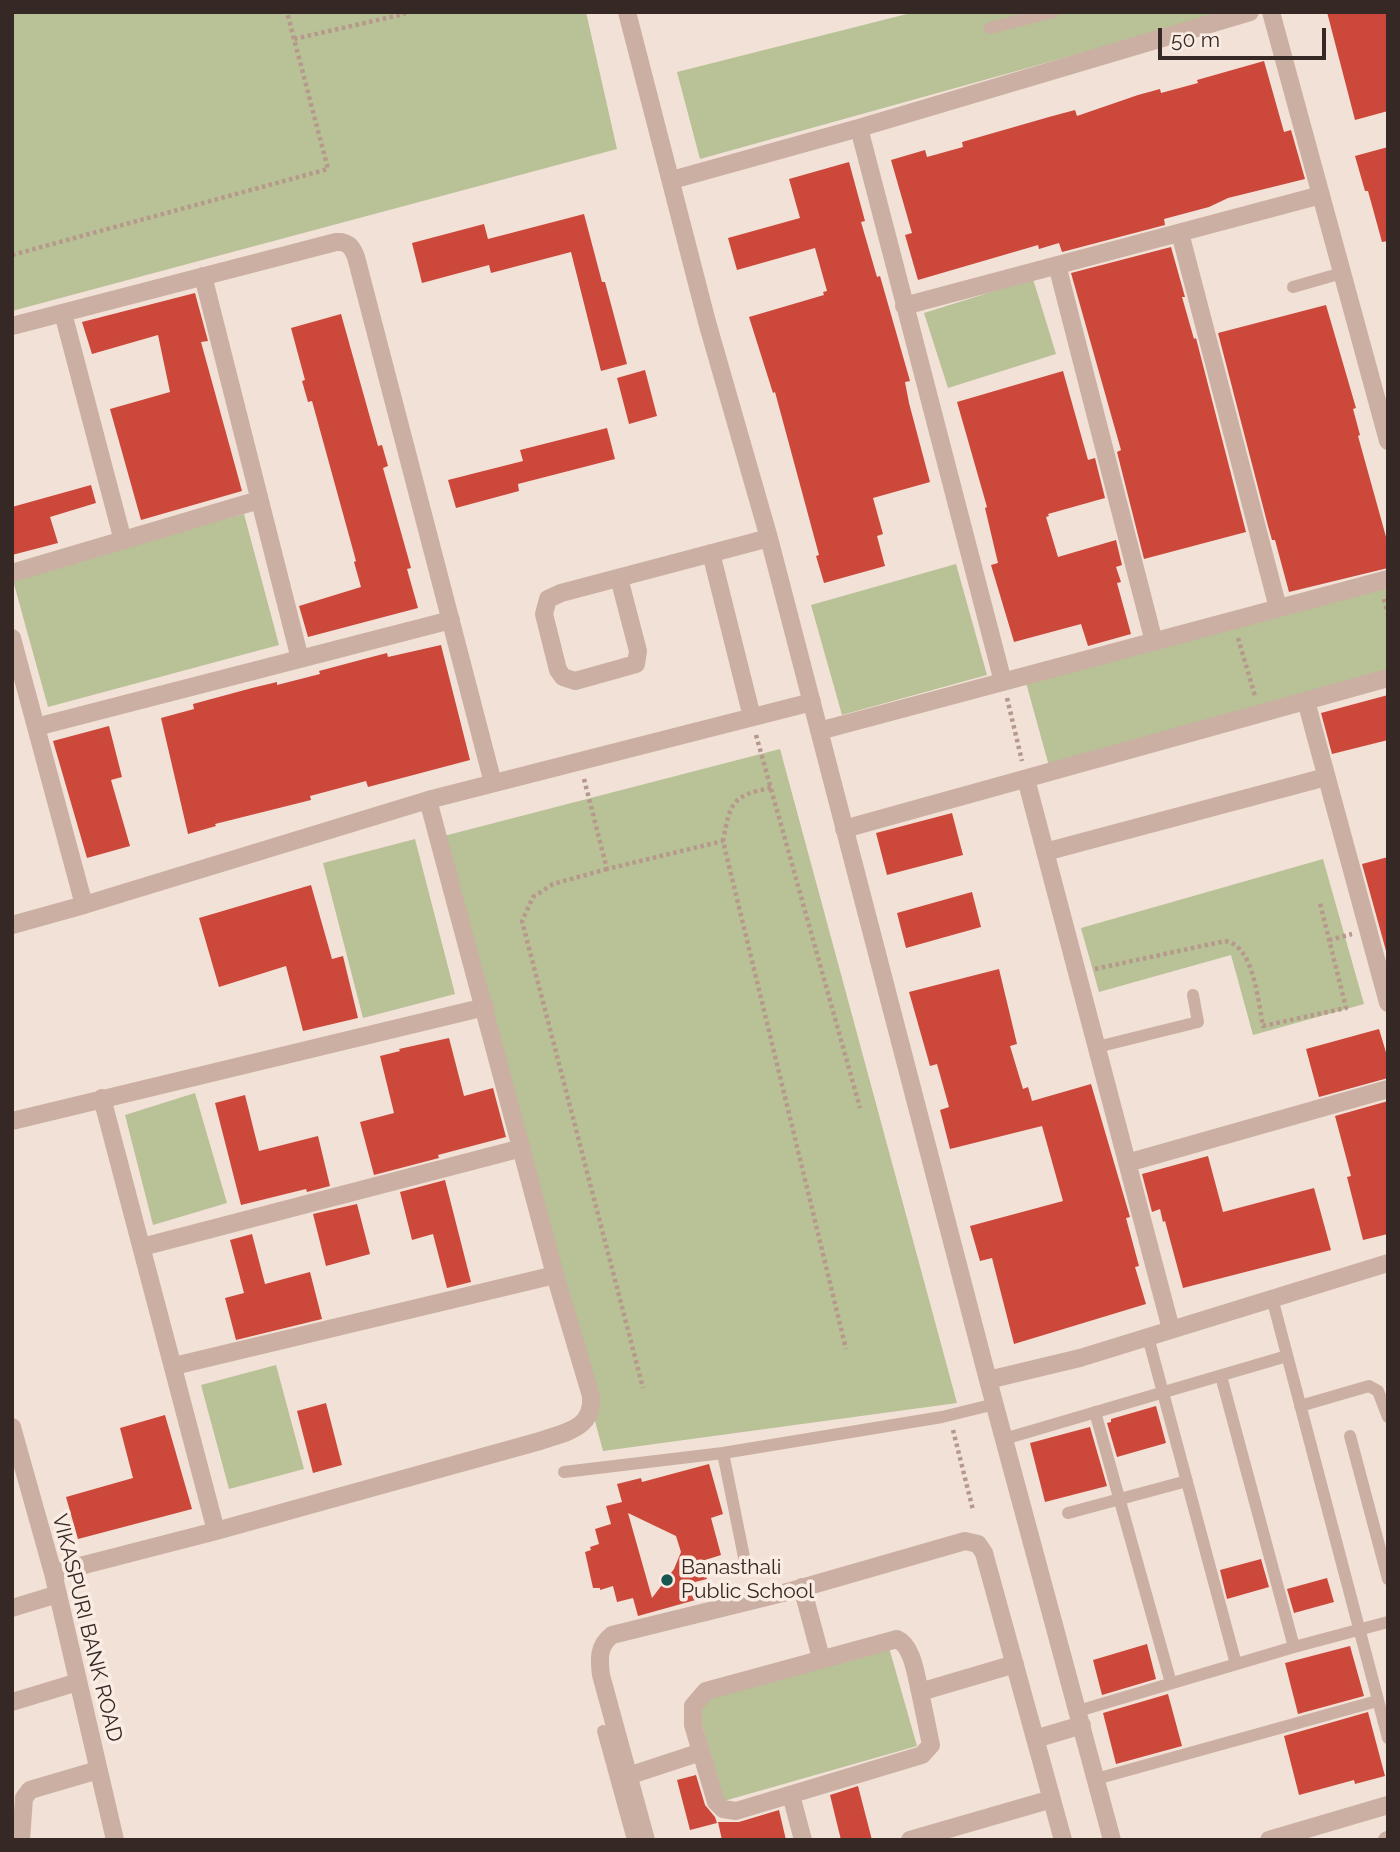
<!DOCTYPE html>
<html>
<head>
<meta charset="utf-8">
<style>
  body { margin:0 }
  #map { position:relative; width:1400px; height:1852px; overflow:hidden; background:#f2e1d7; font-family:Raleway,sans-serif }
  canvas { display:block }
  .frame { position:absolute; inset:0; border:14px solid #352825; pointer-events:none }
  .scale { position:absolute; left:1158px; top:28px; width:168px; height:32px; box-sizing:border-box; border:4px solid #352825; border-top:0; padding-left:9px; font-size:21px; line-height:24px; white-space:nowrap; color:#352825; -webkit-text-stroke:5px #faece3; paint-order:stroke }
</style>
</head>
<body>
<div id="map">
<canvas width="1400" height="1852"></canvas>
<div class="frame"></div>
<div class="scale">50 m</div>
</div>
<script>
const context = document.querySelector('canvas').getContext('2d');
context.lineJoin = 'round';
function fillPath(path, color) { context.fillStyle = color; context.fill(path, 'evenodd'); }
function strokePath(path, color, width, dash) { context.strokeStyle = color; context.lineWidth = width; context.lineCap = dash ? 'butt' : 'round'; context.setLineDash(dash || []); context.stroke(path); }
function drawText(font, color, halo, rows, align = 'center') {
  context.font = font + ' Raleway,sans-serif'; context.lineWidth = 7; context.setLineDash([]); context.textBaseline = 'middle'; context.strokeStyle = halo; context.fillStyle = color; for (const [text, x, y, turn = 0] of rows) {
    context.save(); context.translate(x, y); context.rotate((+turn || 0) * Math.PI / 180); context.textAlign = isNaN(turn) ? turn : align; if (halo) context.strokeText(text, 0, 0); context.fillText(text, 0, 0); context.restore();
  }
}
const green = new Path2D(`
  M 12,12 L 586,12 L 617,149 L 12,311 Z
  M 915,12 L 1229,12 L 700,159 L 677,72 Z
  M 1033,279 L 1056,354 L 948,388 L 924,313 Z
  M 244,514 L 279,645 L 48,707 L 12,577 Z
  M 956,564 L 987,675 L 842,715 L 811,605 Z
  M 1388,576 L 1388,670 L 1049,766 L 1025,679 Z
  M 780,749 L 957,1403 L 603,1451 L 440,837 Z
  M 415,839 L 455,994 L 363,1018 L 323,863 Z
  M 1323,859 L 1364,1004 L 1253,1035 L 1231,955 L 1099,992 L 1081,928 Z
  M 195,1093 L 227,1203 L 153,1225 L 125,1115 Z
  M 276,1365 L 304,1469 L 229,1489 L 201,1385 Z
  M 888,1644 L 917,1746 L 724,1801 L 695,1699 Z`);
const building = new Path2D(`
  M 1327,12 L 1388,12 L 1388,111 L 1355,120 Z
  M 1264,61 L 1284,132 L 1291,130 L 1305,179 L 1228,198 L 1209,207 L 1164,219 L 1165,225 L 1062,252 L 1059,243 L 1039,249 L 1038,245 L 918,280 L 905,235 L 912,233 L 891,160 L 925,150 L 927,157 L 963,147 L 962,142 L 1049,117 L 1075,110 L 1077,116 L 1138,95 L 1160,89 L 1161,93 L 1198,83 L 1197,80 Z
  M 1388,147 L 1388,241 L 1382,242 L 1368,191 L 1365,191 L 1355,156 Z
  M 849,162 L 865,221 L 861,222 L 877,277 L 880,276 L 910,381 L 905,382 L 909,403 L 930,482 L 873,498 L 883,534 L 877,536 L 885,566 L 824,583 L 816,556 L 819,555 L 775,392 L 773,393 L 749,317 L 824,295 L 823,292 L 827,291 L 815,248 L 737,270 L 728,238 L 800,218 L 789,179 Z
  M 584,214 L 602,282 L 605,282 L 627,364 L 601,371 L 571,252 L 491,273 L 489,265 L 422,283 L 412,243 L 484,224 L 488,239 Z
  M 1171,247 L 1185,297 L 1182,297 L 1194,339 L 1196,338 L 1246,532 L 1144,559 L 1117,452 L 1121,450 L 1071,273 Z
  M 195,293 L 208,341 L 201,342 L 242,491 L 141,520 L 110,409 L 170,392 L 158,335 L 92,354 L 82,322 Z
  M 1326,305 L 1356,408 L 1353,409 L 1360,435 L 1358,436 L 1388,544 L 1388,568 L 1289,592 L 1275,540 L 1272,540 L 1268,526 L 1218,333 Z
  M 341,314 L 378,446 L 382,445 L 388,466 L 383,468 L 411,568 L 407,569 L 418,608 L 308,637 L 299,606 L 361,587 L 354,562 L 356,561 L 312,401 L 308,402 L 302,381 L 305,380 L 291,328 Z
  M 645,370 L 657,416 L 629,424 L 617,378 Z
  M 1063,371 L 1088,460 L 1095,458 L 1105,498 L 1048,514 L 1049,516 L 1046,517 L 1058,557 L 1116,540 L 1122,565 L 1116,567 L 1121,582 L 1117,583 L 1131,634 L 1088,646 L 1081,624 L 1014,642 L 991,565 L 998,563 L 985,508 L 987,507 L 957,402 Z
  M 607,428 L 615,459 L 518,484 L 519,491 L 456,508 L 448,480 L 523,461 L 520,450 Z
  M 91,485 L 96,503 L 50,517 L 58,543 L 12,555 L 12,507 Z
  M 441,645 L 470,760 L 368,787 L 366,781 L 310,796 L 311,800 L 215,824 L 216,826 L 188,834 L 161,718 L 194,709 L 193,704 L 252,688 L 277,682 L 277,685 L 320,674 L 319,671 L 364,659 L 387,653 L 388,657 Z
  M 1388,695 L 1388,740 L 1332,754 L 1321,713 Z
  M 109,726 L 122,777 L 111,780 L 130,846 L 87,858 L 53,741 Z
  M 952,813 L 963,855 L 887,875 L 876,833 Z
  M 1388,857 L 1388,958 L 1362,864 Z
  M 311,885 L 332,959 L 343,956 L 358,1018 L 303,1031 L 286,966 L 219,987 L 199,918 Z
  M 972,892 L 981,927 L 906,948 L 897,913 Z
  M 999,969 L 1017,1044 L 1010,1046 L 1023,1089 L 1028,1087 L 1032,1101 L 1091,1084 L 1130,1217 L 1126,1218 L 1139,1266 L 1135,1267 L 1146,1304 L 1014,1344 L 992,1258 L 980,1261 L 970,1226 L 1063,1201 L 1042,1126 L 950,1149 L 940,1110 L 949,1107 L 937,1064 L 930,1066 L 909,992 Z
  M 1379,1029 L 1388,1059 L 1388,1078 L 1319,1097 L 1306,1049 Z
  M 449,1038 L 464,1096 L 493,1088 L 506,1137 L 438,1155 L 439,1158 L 374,1175 L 360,1122 L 394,1113 L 380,1056 L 400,1051 L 399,1049 Z
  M 245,1095 L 259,1151 L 318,1136 L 330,1186 L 307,1192 L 306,1189 L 241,1205 L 215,1103 Z
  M 1388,1101 L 1388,1234 L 1363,1240 L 1347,1177 L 1351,1176 L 1335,1116 Z
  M 1208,1156 L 1223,1212 L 1314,1188 L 1331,1250 L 1183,1288 L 1165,1221 L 1163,1222 L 1160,1209 L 1152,1212 L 1142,1174 Z
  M 445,1180 L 471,1282 L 447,1288 L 433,1234 L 412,1240 L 400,1192 Z
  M 357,1204 L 370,1254 L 326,1266 L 313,1214 Z
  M 252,1234 L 265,1284 L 310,1272 L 322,1319 L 236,1340 L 225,1298 L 244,1293 L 230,1240 Z
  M 326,1403 L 342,1465 L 313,1473 L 297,1411 Z
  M 1156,1406 L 1166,1443 L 1117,1457 L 1107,1423 L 1111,1422 L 1111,1419 Z
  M 165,1415 L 192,1509 L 78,1539 L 66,1497 L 133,1478 L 120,1428 Z
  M 1090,1427 L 1107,1486 L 1045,1502 L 1030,1443 Z
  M 709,1464 L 723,1514 L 711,1518 L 721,1555 L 702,1561 L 707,1579 L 695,1582 L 699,1599 L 638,1616 L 633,1598 L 617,1602 L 613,1586 L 600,1590 L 600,1588 L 593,1588 L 585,1552 L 591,1550 L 590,1547 L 599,1544 L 595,1529 L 611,1524 L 606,1506 L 622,1502 L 617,1484 L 641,1478 L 642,1482 ZM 628,1513 L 676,1536 L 681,1552 L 674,1569 L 652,1598 Z
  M 1261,1559 L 1269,1587 L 1227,1599 L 1220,1570 Z
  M 1327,1578 L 1334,1602 L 1294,1613 L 1287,1589 Z
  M 1147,1644 L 1156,1679 L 1102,1695 L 1093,1660 Z
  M 1350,1646 L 1364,1696 L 1298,1714 L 1285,1663 Z
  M 1168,1694 L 1182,1746 L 1116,1764 L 1103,1713 Z
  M 1368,1712 L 1385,1776 L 1355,1784 L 1354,1780 L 1299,1795 L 1284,1736 Z
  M 696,1775 L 705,1805 L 715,1817 L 717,1823 L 690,1830 L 677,1780 Z
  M 858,1786 L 872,1840 L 841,1840 L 830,1795 Z
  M 779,1810 L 786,1840 L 722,1840 L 718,1822 L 739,1822 Z`);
const path = new Path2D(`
  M 294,39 L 404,14 L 403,12
  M 12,255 L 328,169 L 287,12
  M 1384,599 L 1388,615
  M 1238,638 L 1255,696
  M 1007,698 L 1022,761
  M 756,735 L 860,1108
  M 584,779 L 607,869 L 723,841
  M 771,788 C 732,795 730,803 723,841 L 846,1349
  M 607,869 L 553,884 L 533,897 L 522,921 L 643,1388
  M 1329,940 L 1352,934
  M 1095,969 L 1225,941 C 1254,945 1258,1002 1263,1026 L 1346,1008 L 1320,903
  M 953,1430 L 973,1510`);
const service = new Path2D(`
  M 990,28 L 1053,12
  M 1293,287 L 1342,273
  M 1097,1047 L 1198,1022 L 1193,995
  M 1272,1298 L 1388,1738
  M 1148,1337 L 1236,1664
  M 1221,1376 L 1294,1647
  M 1300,1406 L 1369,1386 L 1378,1391 L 1388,1417
  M 1095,1412 L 1171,1683
  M 1350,1436 L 1388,1579
  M 1004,1439 L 1287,1356
  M 723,1453 L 746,1567
  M 564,1472 L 723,1453 L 942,1417 L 995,1404
  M 1068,1513 L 1187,1481
  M 1078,1711 L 1294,1647 L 1388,1622
  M 603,1731 L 633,1840
  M 1096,1779 L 1377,1701`);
const minor = new Path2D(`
  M 627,12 L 707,322 L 769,538 L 988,1380 L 1112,1840
  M 1271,12 L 1388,441
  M 859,128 L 1003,682
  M 672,180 L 859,128 L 1250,12
  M 1180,233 L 1278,608
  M 1057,265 L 1154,642
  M 203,276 L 300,659
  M 904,306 L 1321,195
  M 63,313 L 123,541
  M 12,326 L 336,242 C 348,241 352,247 356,257 L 493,783
  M 711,553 L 752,717
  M 12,573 L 259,500
  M 619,578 L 638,651 L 636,664 L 575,681 L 563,677 L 558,670 L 544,614 L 548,599 L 561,593 L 769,538
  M 12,638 L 84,905
  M 1306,701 L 1388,1003
  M 36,727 L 451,620
  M 819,731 L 1388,579
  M 1026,779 L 1171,1329
  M 844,829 L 1388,678
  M 1045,852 L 1326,777
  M 12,925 L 84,905 L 428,800 L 812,702
  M 102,1098 L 216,1531
  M 12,1121 L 485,1007
  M 1127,1163 L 1388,1089
  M 142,1247 L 522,1148
  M 174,1366 L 555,1275
  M 988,1380 L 1080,1358 L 1388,1263
  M 12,1427 L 53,1573 L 115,1840
  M 53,1573 L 216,1531 L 540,1441 C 565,1432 594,1429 591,1396 L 555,1275 L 428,800
  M 802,1587 L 821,1658
  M 12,1608 L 58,1594
  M 920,1692 L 931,1745 L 922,1755 L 736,1811 L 723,1809 L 716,1802 L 693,1725 L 693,1706 L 706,1691 L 897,1639 C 913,1646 916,1676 920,1692 L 1015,1664
  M 12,1702 L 78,1682
  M 1035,1739 L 1082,1725
  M 628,1776 L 701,1752
  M 791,1795 L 803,1840
  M 21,1840 L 24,1798 L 30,1790 L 98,1770
  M 646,1840 L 601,1675 C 599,1659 598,1646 612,1635 L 791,1591 L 965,1541 L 978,1544 L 984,1553 L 1063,1840
  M 910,1840 L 1052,1799`);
const tertiary = new Path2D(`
  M 1269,1840 L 1388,1805
  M 1387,1840 L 1388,1840`);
const markers = [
  [667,1580,7,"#195852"]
];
const poiNames = [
  ["Banasthali",681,1568],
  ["Public School",681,1592]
];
const streetNames = [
  ["VIKASPURI BANK ROAD",87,1628,76]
];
fillPath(green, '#b9c196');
fillPath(building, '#cc483a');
strokePath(path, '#b6988d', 4.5, [3.5, 3.5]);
strokePath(service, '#caafa2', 12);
strokePath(minor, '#caafa2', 18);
strokePath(tertiary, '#caafa2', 18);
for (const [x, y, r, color] of markers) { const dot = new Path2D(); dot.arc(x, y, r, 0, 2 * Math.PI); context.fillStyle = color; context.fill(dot); strokePath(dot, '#faece3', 2.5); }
drawText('21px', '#352825', '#faece3', poiNames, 'left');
drawText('21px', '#352825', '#faece3', streetNames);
</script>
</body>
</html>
